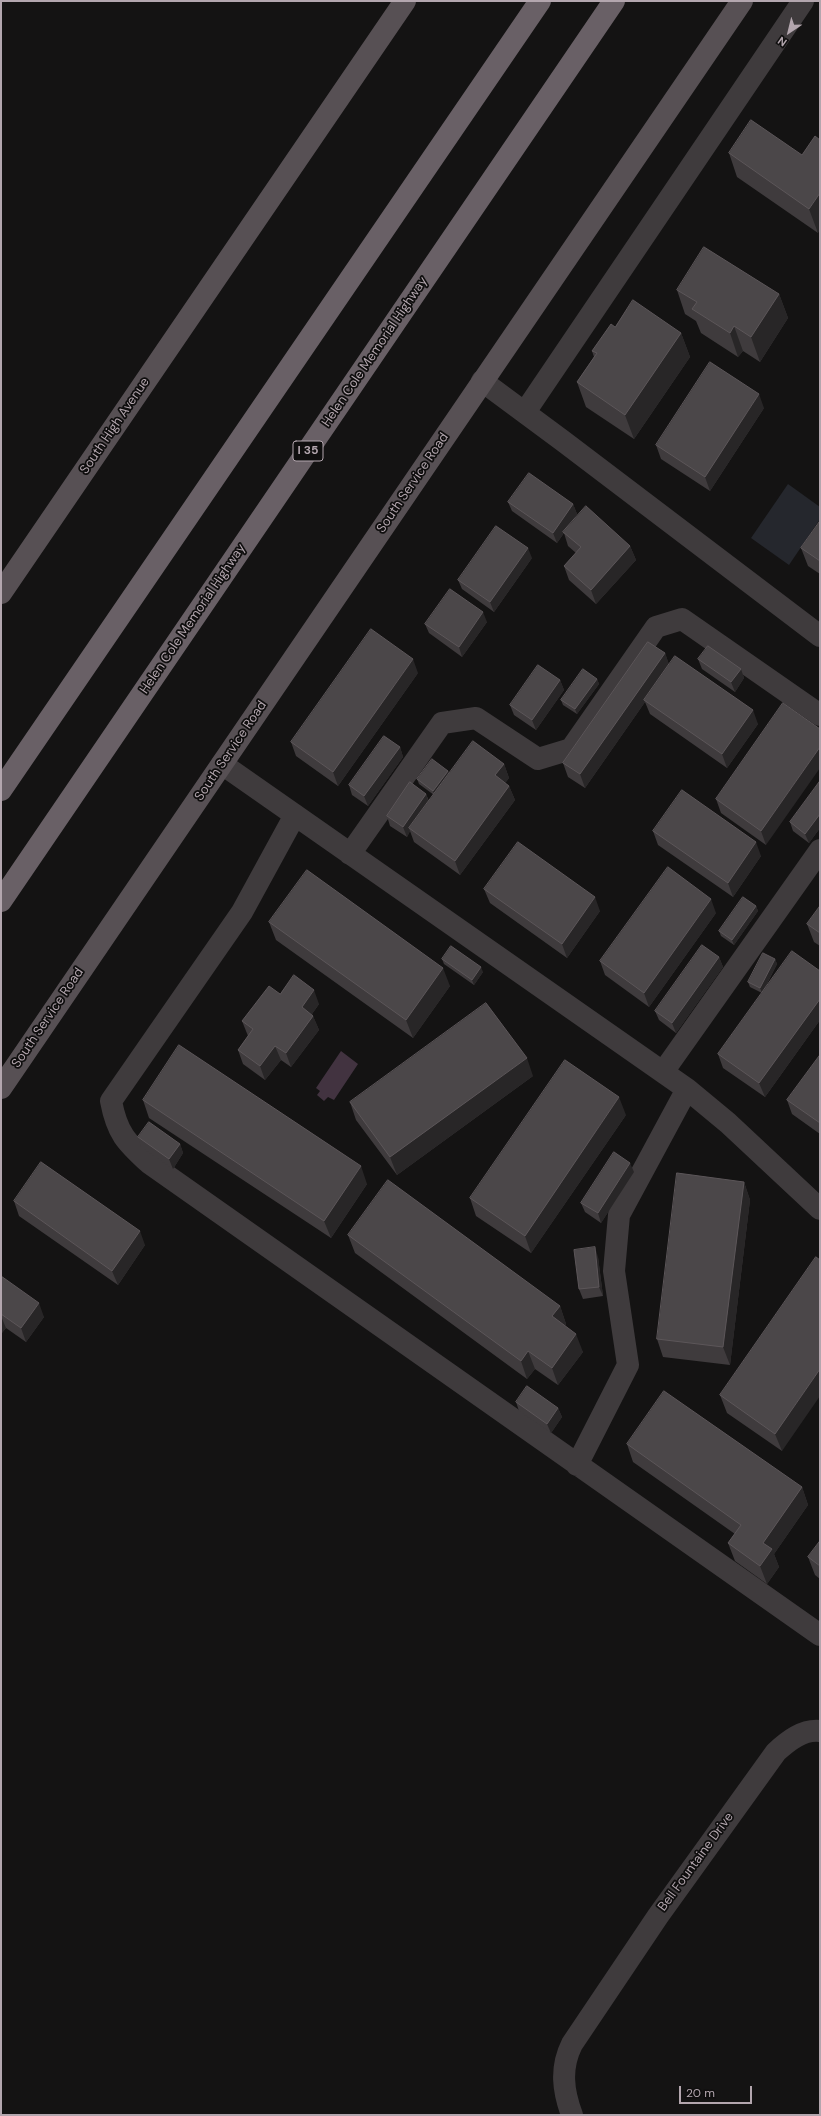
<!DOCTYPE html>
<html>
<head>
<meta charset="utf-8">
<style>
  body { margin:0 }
  #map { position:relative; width:821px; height:2116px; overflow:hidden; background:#141313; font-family:"DM Sans",sans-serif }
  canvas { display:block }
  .frame { position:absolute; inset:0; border:2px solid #b3a6ae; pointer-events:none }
  .north { position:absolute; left:769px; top:12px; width:40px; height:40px; -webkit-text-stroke:3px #0f0e0e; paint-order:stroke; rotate:215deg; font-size:11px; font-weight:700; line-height:16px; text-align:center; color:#b3a6ae }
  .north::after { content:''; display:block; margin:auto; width:14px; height:18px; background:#b3a6ae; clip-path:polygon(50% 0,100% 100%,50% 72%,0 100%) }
  .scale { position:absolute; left:679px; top:2086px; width:73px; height:18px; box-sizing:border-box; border:2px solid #b3a6ae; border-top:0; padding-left:5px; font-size:12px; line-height:14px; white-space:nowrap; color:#b3a6ae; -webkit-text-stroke:3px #0f0e0e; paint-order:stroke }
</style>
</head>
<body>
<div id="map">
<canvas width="821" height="2116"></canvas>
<div class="frame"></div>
<div class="north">N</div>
<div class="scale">20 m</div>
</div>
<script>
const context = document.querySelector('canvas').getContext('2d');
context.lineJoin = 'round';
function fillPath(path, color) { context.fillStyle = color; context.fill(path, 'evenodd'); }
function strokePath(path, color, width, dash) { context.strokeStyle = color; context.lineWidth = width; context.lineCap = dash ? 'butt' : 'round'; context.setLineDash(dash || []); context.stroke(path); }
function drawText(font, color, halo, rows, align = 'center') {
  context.font = font + ' "DM Sans",sans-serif'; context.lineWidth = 3.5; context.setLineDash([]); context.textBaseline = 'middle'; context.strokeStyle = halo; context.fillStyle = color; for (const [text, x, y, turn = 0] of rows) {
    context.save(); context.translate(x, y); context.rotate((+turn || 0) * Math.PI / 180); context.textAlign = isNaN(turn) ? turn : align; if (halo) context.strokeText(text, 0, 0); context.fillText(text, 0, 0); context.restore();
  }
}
const green = new Path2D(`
  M 788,484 L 820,507 L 820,519 L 789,565 L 751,538 Z`);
const water = new Path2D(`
  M 341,1051 L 358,1064 L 334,1100 L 328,1097 L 324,1101 L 317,1095 L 320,1091 L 316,1088 Z`);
const minor = new Path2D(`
  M 482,381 L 563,441 L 820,636
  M 525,412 L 803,1
  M 222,764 L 687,1089 L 728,1123 L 820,1209
  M 295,815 L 242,912 L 111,1101 C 117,1133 126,1142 149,1163 L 820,1635
  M 350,854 L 442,723 L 476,718 L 538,759 L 571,749 L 656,627 L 682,619 L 820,715
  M 663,1072 L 820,850
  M 577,1465 L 628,1365 L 614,1271 L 619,1215 L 687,1089
  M 572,2115 C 563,2091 560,2068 572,2044 L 658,1916 L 776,1752 C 788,1741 803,1729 820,1731`);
const major = new Path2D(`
  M 1,593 L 405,1
  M 1,1088 L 742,1`);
const highway = new Path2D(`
  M 1,790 L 540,1
  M 1,901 L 614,1`);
const wall = new Path2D(`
  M 729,153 L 802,155 L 818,233 L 737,177 Z
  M 677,290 L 779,294 L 788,318 L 760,362 L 743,351 L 738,357 L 701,333 L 696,321 L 685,314 Z
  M 615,327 L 681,333 L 690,357 L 634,439 L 586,407 L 577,382 L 594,357 L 592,351 Z
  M 764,408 L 710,491 L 661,459 L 656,445 Z
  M 508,502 L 573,504 L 577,514 L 568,526 L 630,546 L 636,560 L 596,604 L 569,580 L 564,566 L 576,553 L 568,546 L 564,533 L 557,543 L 512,511 Z
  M 820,521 L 820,574 L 808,566 L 801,548 Z
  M 532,558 L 494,612 L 462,589 L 458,580 Z
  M 487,622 L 462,657 L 429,633 L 425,624 Z
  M 665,653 L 669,665 L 758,724 L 727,768 L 650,714 L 645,702 L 585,788 L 568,777 L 563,763 Z
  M 698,659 L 741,669 L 744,678 L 735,692 L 702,669 Z
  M 418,673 L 338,786 L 296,756 L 291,742 Z
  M 597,679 L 599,684 L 577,714 L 563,705 L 561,700 Z
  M 560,680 L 564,690 L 536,730 L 514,715 L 510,705 Z
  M 783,703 L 766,845 L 721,813 L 716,799 Z
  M 400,747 L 403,757 L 368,806 L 352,795 L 349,785 Z
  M 504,764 L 509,778 L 505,783 L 509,786 L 515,800 L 460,875 L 414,842 L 410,831 L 407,837 L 390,826 L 387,816 L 426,794 L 429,801 L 434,795 L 419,784 L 417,779 L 448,771 L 449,773 Z
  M 820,781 L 820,828 L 809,843 L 793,831 L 790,822 Z
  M 653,831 L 761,856 L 733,897 L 658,845 Z
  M 484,889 L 600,911 L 567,958 L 490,903 Z
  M 756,906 L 758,911 L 734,945 L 721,936 L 719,931 Z
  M 820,906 L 820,946 L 814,942 L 807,924 Z
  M 716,913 L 649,1007 L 605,975 L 600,961 Z
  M 269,922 L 450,986 L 413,1038 L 276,940 Z
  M 719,957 L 723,967 L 676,1033 L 659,1020 L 655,1011 Z
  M 442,959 L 483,972 L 474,985 L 444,964 Z
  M 775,959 L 777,964 L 763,992 L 820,971 L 820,1020 L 765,1097 L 723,1068 L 718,1054 L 762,993 L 750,987 L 748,982 Z
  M 280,994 L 319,1004 L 312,1014 L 319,1030 L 291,1067 L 281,1060 L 265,1080 L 243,1064 L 238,1050 L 248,1036 L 242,1021 Z
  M 820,1055 L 820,1134 L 792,1114 L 787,1100 Z
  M 533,1076 L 397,1175 L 356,1120 L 350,1102 Z
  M 143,1100 L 367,1184 L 331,1238 L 149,1118 Z
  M 626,1115 L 531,1253 L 476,1216 L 470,1198 Z
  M 138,1137 L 180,1144 L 183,1153 L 173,1169 L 141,1147 Z
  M 634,1172 L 601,1223 L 585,1212 L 581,1203 Z
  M 744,1182 L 750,1200 L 730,1365 L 663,1357 L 657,1339 Z
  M 14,1201 L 145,1245 L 118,1285 L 19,1216 Z
  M 348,1235 L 560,1306 L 566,1324 L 565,1326 L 583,1352 L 558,1385 L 535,1369 L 527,1379 L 355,1253 Z
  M 598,1257 L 603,1296 L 583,1299 L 579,1289 Z
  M 816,1257 L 782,1451 L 727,1413 L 720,1395 Z
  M 1,1276 L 44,1317 L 26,1342 L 6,1328 L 1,1334 Z
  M 516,1402 L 558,1408 L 562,1417 L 551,1433 L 519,1411 Z
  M 627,1444 L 802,1487 L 808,1505 L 774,1554 L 779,1567 L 767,1584 L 735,1561 L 728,1543 L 735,1534 L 633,1462 Z
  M 820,1541 L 820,1579 L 815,1575 L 808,1557 Z`);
const shadedWall = new Path2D(`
  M 820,193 L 820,230 L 818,233 L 809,209 Z
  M 779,294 L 788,318 L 760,362 L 751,337 Z
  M 734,326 L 743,351 L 738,357 L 730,333 Z
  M 681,333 L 690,357 L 634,439 L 625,415 Z
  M 759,394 L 764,408 L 710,491 L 705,477 Z
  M 573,504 L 577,514 L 557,543 L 553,533 Z
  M 630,546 L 636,560 L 596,604 L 591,590 Z
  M 528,548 L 532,558 L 494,612 L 490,602 Z
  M 483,612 L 487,622 L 462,657 L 459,647 Z
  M 665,653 L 670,667 L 644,700 L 645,702 L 585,788 L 580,774 Z
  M 413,659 L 418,673 L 338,786 L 333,772 Z
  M 741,669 L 744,678 L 735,692 L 731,682 Z
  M 597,679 L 599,684 L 577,714 L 575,709 Z
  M 560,680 L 564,690 L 536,730 L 532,720 Z
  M 753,710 L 758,724 L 727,768 L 722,754 Z
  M 400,747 L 403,757 L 368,806 L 364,796 Z
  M 820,747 L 820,768 L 766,845 L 761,831 Z
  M 504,764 L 509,778 L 501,789 L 495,775 Z
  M 448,771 L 450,776 L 435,796 L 433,791 Z
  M 509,786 L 515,800 L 460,875 L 455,861 Z
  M 426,794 L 429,803 L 409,828 L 410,831 L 407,837 L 403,827 Z
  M 820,814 L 820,828 L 809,843 L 805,834 Z
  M 756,842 L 761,856 L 733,897 L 728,883 Z
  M 595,897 L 600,911 L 567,958 L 562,944 Z
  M 711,899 L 716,913 L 649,1007 L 644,993 Z
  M 756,906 L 758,911 L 734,945 L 732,940 Z
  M 719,957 L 723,967 L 676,1033 L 672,1023 Z
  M 775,959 L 777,964 L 762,993 L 760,988 Z
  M 481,967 L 483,972 L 474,985 L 472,980 Z
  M 443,968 L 450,986 L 413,1038 L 406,1020 Z
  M 314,990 L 319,1004 L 307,1021 L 302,1007 Z
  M 820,999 L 820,1020 L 765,1097 L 759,1083 Z
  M 313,1016 L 319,1030 L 291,1067 L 286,1053 Z
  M 275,1046 L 281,1060 L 265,1080 L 260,1066 Z
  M 527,1058 L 533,1076 L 397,1175 L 390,1157 Z
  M 619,1097 L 626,1115 L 531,1253 L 525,1236 Z
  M 180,1144 L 183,1153 L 173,1169 L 169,1159 Z
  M 630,1163 L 634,1172 L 601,1223 L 598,1213 Z
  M 361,1166 L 367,1184 L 331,1238 L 324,1221 Z
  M 744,1182 L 750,1200 L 730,1365 L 723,1347 Z
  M 140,1231 L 145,1245 L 118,1285 L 112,1271 Z
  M 595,1247 L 598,1257 L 603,1296 L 599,1287 Z
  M 39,1303 L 44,1317 L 26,1342 L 21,1328 Z
  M 560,1306 L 566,1324 L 559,1334 L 552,1316 Z
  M 1,1316 L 6,1328 L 1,1334 Z
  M 576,1334 L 583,1352 L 558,1385 L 552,1368 Z
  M 528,1351 L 535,1369 L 527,1379 L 521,1361 Z
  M 820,1369 L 820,1396 L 782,1451 L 775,1434 Z
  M 558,1408 L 562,1417 L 551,1433 L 547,1424 Z
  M 802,1487 L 808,1505 L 774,1554 L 779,1567 L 767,1584 L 760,1566 L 763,1543 Z`);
const building = new Path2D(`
  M 751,120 L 802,155 L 815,136 L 820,140 L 820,193 L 809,209 L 729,153 Z
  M 704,247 L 779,294 L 751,337 L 734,326 L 730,333 L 692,309 L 697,302 L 677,290 Z
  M 633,300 L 681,333 L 625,415 L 577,382 L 597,353 L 592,351 L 611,324 L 615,327 Z
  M 710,362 L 759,394 L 705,477 L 656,445 Z
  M 529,473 L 573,504 L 553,533 L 508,502 Z
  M 586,506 L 630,546 L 591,590 L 564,566 L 581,547 L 563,532 Z
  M 820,521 L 820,561 L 801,548 Z
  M 496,526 L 528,548 L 490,602 L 458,580 Z
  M 450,589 L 483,612 L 459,647 L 425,624 Z
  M 371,629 L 413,659 L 333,772 L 291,742 Z
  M 648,642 L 665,653 L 580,774 L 563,763 Z
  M 708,646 L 741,669 L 731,682 L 698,659 Z
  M 675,656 L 753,710 L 722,754 L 644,700 Z
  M 538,665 L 560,680 L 532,720 L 510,705 Z
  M 583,669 L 597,679 L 575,709 L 561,700 Z
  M 783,703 L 820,729 L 820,747 L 761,831 L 716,799 Z
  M 384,736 L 400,747 L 364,796 L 349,785 Z
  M 473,741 L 504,764 L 495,775 L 509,786 L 455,861 L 409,828 Z
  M 432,759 L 448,771 L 433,791 L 417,779 Z
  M 820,781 L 820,814 L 805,834 L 790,822 Z
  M 410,782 L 426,794 L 403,827 L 387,816 Z
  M 682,790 L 756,842 L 728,883 L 653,831 Z
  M 518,842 L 595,897 L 562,944 L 484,889 Z
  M 668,867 L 711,899 L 644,993 L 600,961 Z
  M 307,870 L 443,968 L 406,1020 L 269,922 Z
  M 743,897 L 756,906 L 732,940 L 719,931 Z
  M 820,906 L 820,933 L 807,924 Z
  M 702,945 L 719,957 L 672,1023 L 655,1011 Z
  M 451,946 L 481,967 L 472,980 L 442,959 Z
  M 792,951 L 820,971 L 820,999 L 759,1083 L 718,1054 Z
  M 763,953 L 775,959 L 760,988 L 748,982 Z
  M 294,975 L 314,990 L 302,1007 L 313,1016 L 286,1053 L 275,1046 L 260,1066 L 238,1050 L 253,1029 L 242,1021 L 269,986 L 280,994 Z
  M 486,1003 L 527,1058 L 390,1157 L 350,1102 Z
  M 179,1045 L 361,1166 L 324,1221 L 143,1100 Z
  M 820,1055 L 820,1123 L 787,1100 Z
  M 565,1060 L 619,1097 L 525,1236 L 470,1198 Z
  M 149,1122 L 180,1144 L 169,1159 L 138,1137 Z
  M 614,1152 L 630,1163 L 598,1213 L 581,1203 Z
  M 41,1162 L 140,1231 L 112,1271 L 14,1201 Z
  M 677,1173 L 744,1182 L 723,1347 L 657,1339 Z
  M 388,1180 L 560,1306 L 552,1316 L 576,1334 L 552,1368 L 528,1351 L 521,1361 L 348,1235 Z
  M 595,1247 L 599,1287 L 579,1289 L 574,1250 Z
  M 816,1257 L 820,1260 L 820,1369 L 775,1434 L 720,1395 Z
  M 1,1276 L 39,1303 L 21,1328 L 1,1314 Z
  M 527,1386 L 558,1408 L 547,1424 L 516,1402 Z
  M 664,1391 L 802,1487 L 763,1543 L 772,1549 L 760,1566 L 728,1543 L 741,1525 L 627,1444 Z
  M 820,1541 L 820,1566 L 808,1557 Z`);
const shields = [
  [308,451,30]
];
const shieldNames = [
  ["I 35",308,451]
];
const streetNames = [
  ["Helen Cole Memorial Highway",375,352,-56],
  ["South High Avenue",115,426,-56],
  ["South Service Road",413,483,-56],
  ["Helen Cole Memorial Highway",193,619,-56],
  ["South Service Road",231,751,-56],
  ["South Service Road",48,1018,-56],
  ["Bell Fountaine Drive",696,1862,-54]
];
fillPath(green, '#25272d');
fillPath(water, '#423340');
strokePath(minor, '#3f3b3d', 22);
strokePath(major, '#575054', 22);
strokePath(highway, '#696066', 22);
fillPath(wall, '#3f3b3d');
fillPath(shadedWall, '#282627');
fillPath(building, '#4b4749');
strokePath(building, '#5c5659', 1);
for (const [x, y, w] of shields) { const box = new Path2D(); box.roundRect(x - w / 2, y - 10, w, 20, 3); context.fillStyle = '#0f0e0e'; context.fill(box); strokePath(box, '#b3a6ae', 1); }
drawText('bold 12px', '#b3a6ae', null, shieldNames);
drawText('13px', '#b3a6ae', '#0f0e0e', streetNames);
</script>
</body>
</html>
